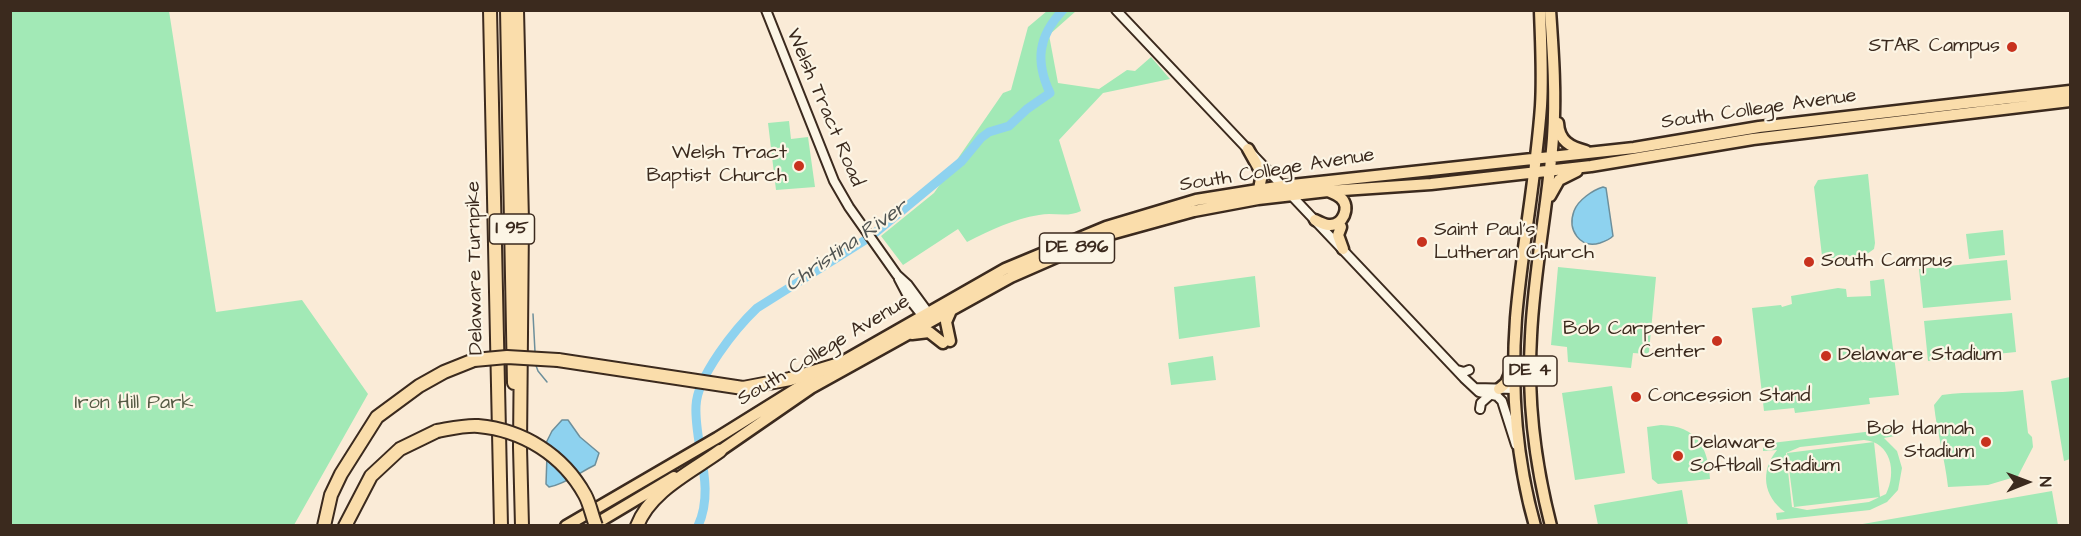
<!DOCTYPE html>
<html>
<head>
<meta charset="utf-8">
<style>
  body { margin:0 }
  #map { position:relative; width:2081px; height:536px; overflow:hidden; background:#faebd7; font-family:"Architects Daughter",sans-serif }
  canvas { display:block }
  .frame { position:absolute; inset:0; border:12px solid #3b2a1e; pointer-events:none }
  .north { position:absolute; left:1997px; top:452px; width:60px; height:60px; -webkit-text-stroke:4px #fcf5e5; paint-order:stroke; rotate:89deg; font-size:16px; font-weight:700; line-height:24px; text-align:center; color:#3b2a1e }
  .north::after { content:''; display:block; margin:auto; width:21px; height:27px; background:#3b2a1e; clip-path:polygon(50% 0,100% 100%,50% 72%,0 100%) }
</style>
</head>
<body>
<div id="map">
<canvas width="2081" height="536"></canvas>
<div class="frame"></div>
<div class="north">N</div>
</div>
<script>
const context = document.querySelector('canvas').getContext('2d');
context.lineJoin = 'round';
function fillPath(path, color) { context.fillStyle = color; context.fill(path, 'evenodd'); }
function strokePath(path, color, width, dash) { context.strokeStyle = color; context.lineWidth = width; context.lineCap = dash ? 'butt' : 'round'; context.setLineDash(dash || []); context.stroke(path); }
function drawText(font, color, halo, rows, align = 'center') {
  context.font = font + ' "Architects Daughter",sans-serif'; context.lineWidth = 4.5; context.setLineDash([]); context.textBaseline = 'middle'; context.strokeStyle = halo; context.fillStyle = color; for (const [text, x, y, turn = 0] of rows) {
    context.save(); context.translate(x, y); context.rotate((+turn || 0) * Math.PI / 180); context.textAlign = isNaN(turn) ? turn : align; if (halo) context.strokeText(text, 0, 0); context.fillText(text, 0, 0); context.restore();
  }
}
const green = new Path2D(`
  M 10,11 L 169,11 L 216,312 L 302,300 L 368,394 L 294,525 L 11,525 Z
  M 1047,11 L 1076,11 L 1049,35 L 1058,83 L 1099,89 L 1127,70 L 1135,71 L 1151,57 L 1170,79 L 1103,93 L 1059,140 L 1081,211 C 1067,218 1054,212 1039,215 C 1013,219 991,230 967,242 L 958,229 L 903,265 L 881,236 L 934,193 L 1003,93 L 1011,90 L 1028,27 Z
  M 789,121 L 791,139 L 808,137 L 815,187 L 776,190 L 768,123 Z
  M 1868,174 L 1875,243 L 1874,249 L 1867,254 L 1825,259 L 1822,256 L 1814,187 L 1818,180 Z
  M 2003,230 L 2005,255 L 1969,259 L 1966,234 Z
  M 2007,260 L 2011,300 L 1923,308 L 1919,269 Z
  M 1558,267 L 1656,277 L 1649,352 L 1647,354 L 1633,353 L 1631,368 L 1568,362 L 1567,347 L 1551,345 Z
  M 1255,276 L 1260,327 L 1179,339 L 1174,287 Z
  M 1884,279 L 1899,395 L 1869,398 L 1870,404 L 1795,413 L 1794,408 L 1764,411 L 1752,308 L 1781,305 L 1782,307 L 1792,304 L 1791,296 L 1838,288 L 1846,289 L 1847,297 L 1871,296 L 1870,281 Z
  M 2012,313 L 2016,352 L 1928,361 L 1924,321 Z
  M 1213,356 L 1216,380 L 1171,385 L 1168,363 Z
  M 2070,377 L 2070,459 L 2064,461 L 2051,381 Z
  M 1612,386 L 1625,473 L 1575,480 L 1562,393 Z
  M 2023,390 L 2028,433 L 2032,437 L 2033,447 L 2018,476 L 1988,485 L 1948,487 C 1945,459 1937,433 1934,405 L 1942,395 C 1969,391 1996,394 2023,390 Z
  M 1661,425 C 1697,426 1708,447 1710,479 L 1658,484 L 1652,479 L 1647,427 Z
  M 1899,428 L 1900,435 L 1884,438 L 1897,451 L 1902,468 L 1898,490 L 1887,502 L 1870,510 L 1777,520 L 1776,513 L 1785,512 C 1763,496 1760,471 1777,450 L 1763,451 L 1763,444 ZM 1864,440 C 1891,442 1897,472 1886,494 L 1869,502 L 1807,510 L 1792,507 L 1786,453 L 1800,447 Z
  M 1874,442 L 1880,497 L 1794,507 L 1787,453 Z
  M 1682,490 L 1688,525 L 1598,525 L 1594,505 Z
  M 2052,491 L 2058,525 L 1857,525 Z`);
const water = new Path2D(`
  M 1603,187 L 1606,188 L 1613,236 C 1609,240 1606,241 1600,243 C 1580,249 1567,230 1574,211 C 1578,200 1593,190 1603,187 Z
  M 562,420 L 568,420 L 580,437 L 599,453 L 595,465 C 580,472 566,484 549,487 L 546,484 L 547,455 L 545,445 L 552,431 Z`);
const stream = new Path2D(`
  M 533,314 L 535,352
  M 535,363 L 538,371 L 547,382`);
const river = new Path2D(`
  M 698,526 C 716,487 694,445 696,406 C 697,376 736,328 757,308 L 870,237 L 962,161 L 981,138 L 989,132 L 1009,126 L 1027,109 L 1050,93 C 1035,61 1038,36 1063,10`);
const minor = new Path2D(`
  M 766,10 L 834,181 L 849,207 L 897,275 L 908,285 L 930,315
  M 1116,10 L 1464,378 L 1479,392 L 1497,396 L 1502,401 L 1516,445
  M 899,279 L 910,300 L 925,319
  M 1457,370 L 1464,372 L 1469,370
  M 1476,388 L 1514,389
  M 1480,409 L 1481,403 L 1490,395`);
const major = new Path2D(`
  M 1550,10 C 1553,53 1556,95 1553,138 C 1548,204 1534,270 1531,336 C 1527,400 1535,464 1551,526
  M 1558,123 C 1559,141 1570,147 1586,151
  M 1248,149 L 1262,174 L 1259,189
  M 1550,196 L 1559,180 L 1577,171
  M 1315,220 C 1319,222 1325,225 1329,225 C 1343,226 1351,207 1341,198 C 1337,194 1332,193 1328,191
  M 1341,227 L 1338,235 L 1343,249
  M 912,334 L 929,332 L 943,343
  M 950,341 L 946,322 L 952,308
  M 1499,389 L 1506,383 L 1512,369
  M 714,455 L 811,388 L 1011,277 L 1107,235 L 1194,211 L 1258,199 L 1328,191 L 1431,184 L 1591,166 L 1753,139 L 2070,101
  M 602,520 L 674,477
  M 566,526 L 717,438 L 807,382 L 1005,269 L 1106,227 L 1196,200 L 1283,186 L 1634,148 L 1759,127 L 2070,91
  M 1535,526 C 1516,459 1511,387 1516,318 C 1522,247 1536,177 1541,106 C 1543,74 1541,42 1540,10`);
const highway = new Path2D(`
  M 490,10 L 501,526
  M 507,10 L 514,383
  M 517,10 L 522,221 L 520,447 L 522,526
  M 558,360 L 743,388 L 790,379 L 836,365
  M 324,526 L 331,495 L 341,474 L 377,417 L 419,386 L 444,372 L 474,360
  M 345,526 L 371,476 L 400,449 L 437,431
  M 637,526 C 650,491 691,472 720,451`);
const highwayBridge = new Path2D(`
  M 474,360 L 507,357 L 558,360
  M 437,431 C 449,429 465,425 478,426 C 523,430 563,455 585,495 C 590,504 592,516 596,526`);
const markers = [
  [2012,47,6,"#c8321e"],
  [799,166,6,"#c8321e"],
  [1422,242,6,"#c8321e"],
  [1809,262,6,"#c8321e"],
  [1717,341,6,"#c8321e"],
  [1826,356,6,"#c8321e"],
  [1636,397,6,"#c8321e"],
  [1986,442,6,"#c8321e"],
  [1678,456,6,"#c8321e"]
];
const shields = [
  [512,229,45],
  [1077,248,75],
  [1530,371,54]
];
const shieldNames = [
  ["I 95",512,229],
  ["DE 896",1077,248],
  ["DE 4",1530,371]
];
const poiNames = [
  ["STAR Campus",2000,47,"right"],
  ["Welsh Tract",787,154,"right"],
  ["Baptist Church",787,177,"right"],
  ["Saint Paul's",1434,231],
  ["Lutheran Church",1434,254],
  ["South Campus",1821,262],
  ["Bob Carpenter",1705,330,"right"],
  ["Center",1705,353,"right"],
  ["Delaware Stadium",1838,356],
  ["Concession Stand",1648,397],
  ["Bob Hannah",1974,430,"right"],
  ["Stadium",1974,453,"right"],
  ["Delaware",1690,444],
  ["Softball Stadium",1690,467]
];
const streetNames = [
  ["Welsh Tract Road",824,108,67],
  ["South College Avenue",1759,110,-8],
  ["South College Avenue",1277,171,-9],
  ["Delaware Turnpike",476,268,-91],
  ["South College Avenue",824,351,-31]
];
const parkNames = [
  ["Iron Hill Park",134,404]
];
const waterNames = [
  ["Christina River",847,247,-35]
];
fillPath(green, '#a2e9b6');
fillPath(water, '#8ed2ef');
strokePath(water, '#6d8f9b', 1.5);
strokePath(stream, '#6d8f9b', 1.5);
strokePath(river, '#8ed2ef', 9);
strokePath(minor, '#3b2a1e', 12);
strokePath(major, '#3b2a1e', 15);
strokePath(highway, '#3b2a1e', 16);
strokePath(minor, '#fcf5e5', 8);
strokePath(major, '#faddab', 10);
strokePath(highway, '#faddab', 12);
strokePath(highwayBridge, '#3b2a1e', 16, []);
strokePath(highwayBridge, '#faddab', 12);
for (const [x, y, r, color] of markers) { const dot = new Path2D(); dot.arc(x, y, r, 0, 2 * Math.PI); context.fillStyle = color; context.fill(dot); strokePath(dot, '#fcf5e5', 2); }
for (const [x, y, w] of shields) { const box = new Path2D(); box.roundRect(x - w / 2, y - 15, w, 30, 4.5); context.fillStyle = '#fcf5e5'; context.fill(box); strokePath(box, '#3b2a1e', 1.5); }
drawText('bold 18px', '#3b2a1e', null, shieldNames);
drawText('20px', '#3b2a1e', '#fcf5e5', poiNames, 'left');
drawText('20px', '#3b2a1e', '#fcf5e5', streetNames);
drawText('20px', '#555a44', '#fcf5e5', parkNames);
drawText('italic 21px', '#505452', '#fcf5e5', waterNames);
</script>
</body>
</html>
